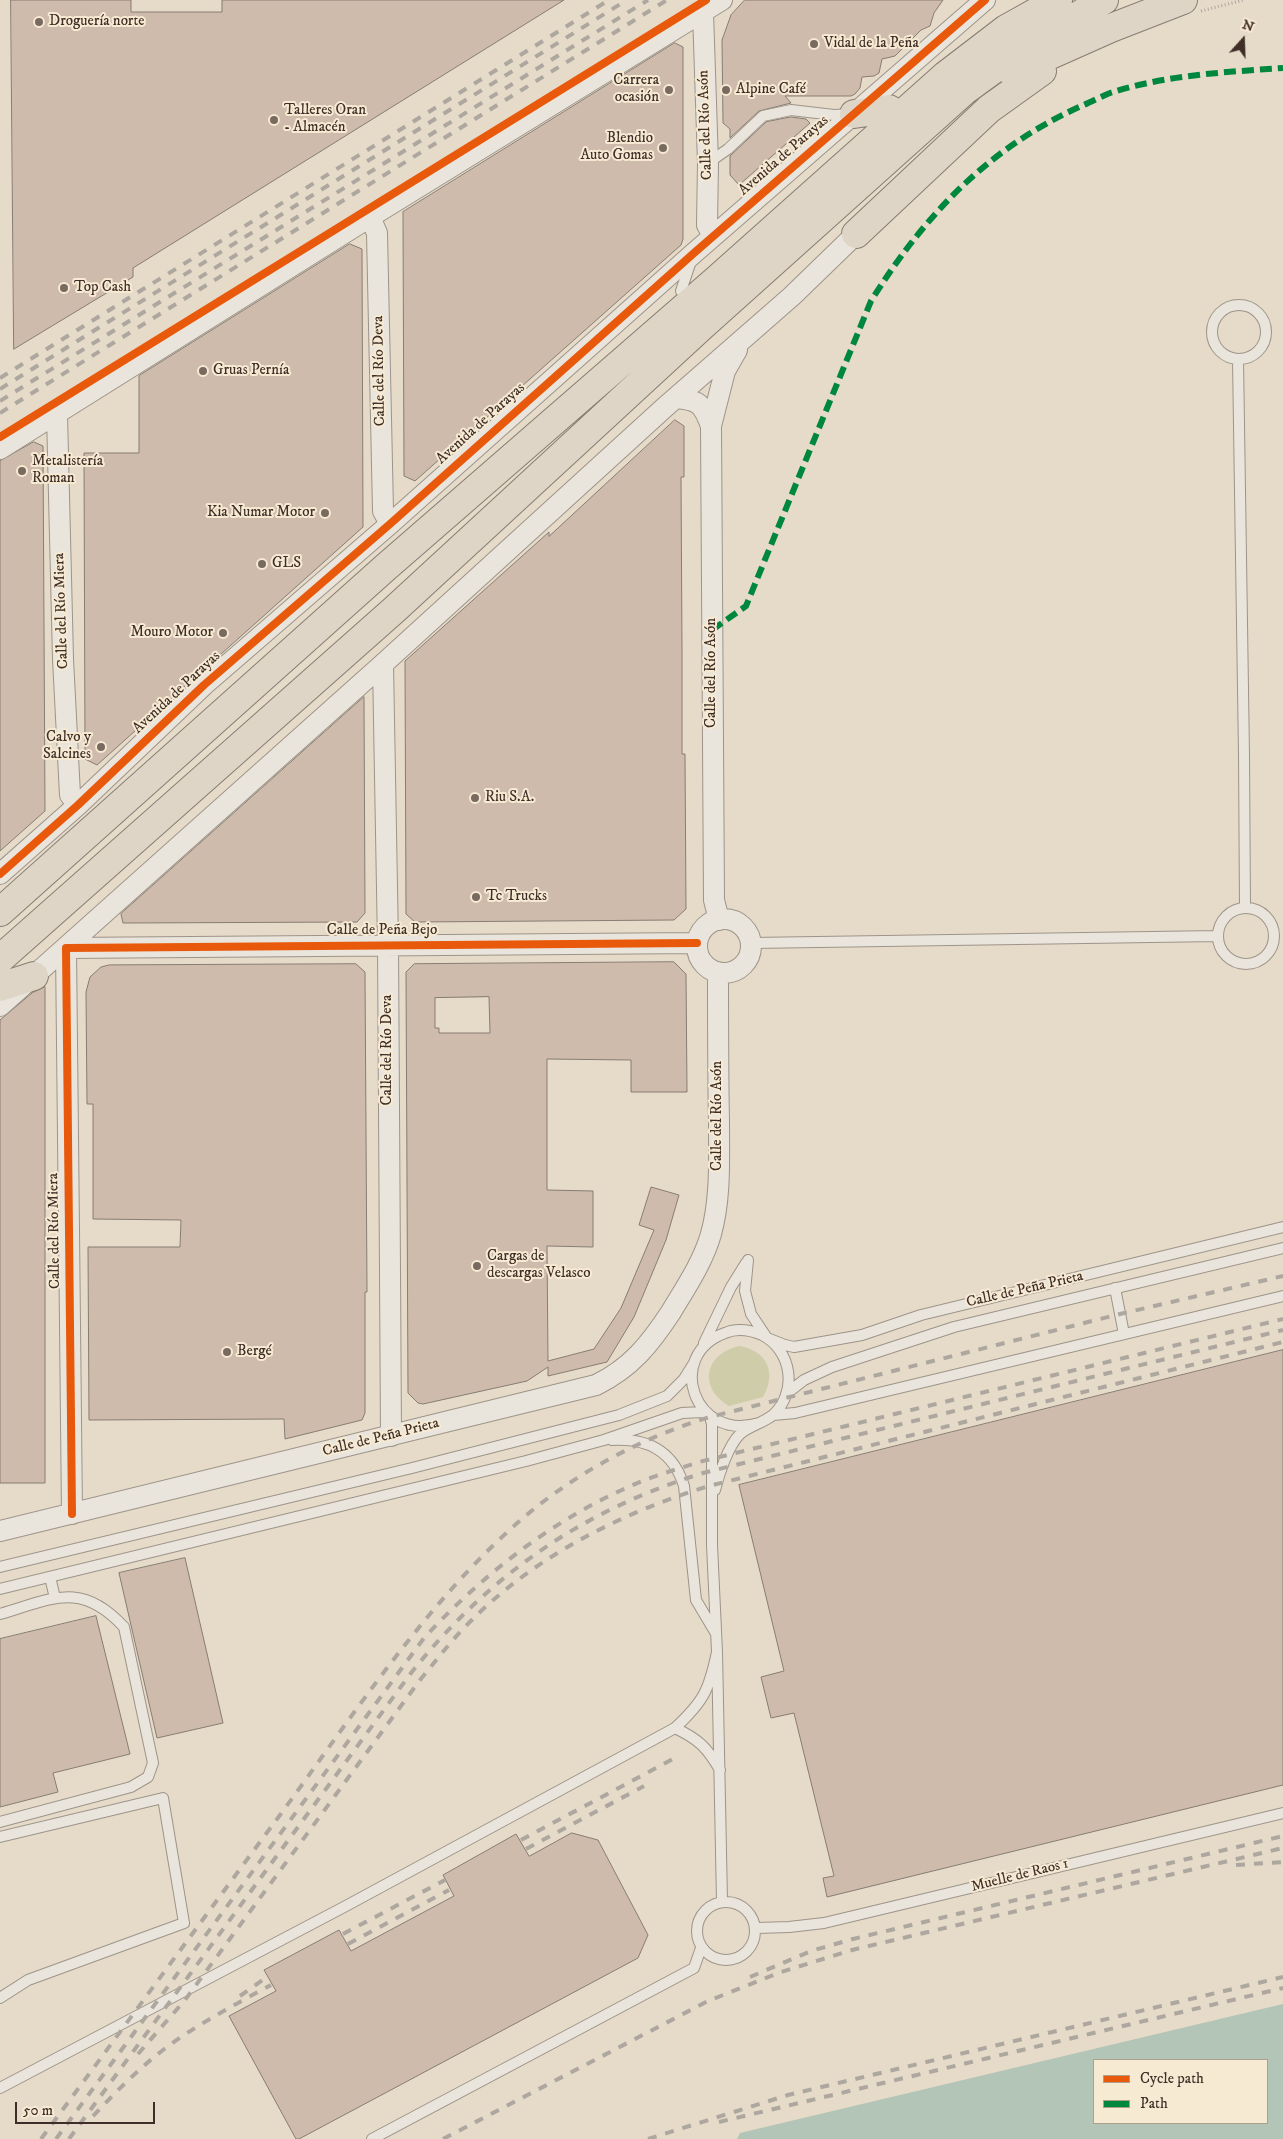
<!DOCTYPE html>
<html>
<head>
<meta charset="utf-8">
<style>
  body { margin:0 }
  #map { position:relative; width:1283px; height:2139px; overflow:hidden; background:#e6dac8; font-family:"IM FELL DW Pica",serif }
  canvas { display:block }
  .legend { position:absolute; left:1093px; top:2059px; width:175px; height:65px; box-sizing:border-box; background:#f7ead3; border:1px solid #ad9f8e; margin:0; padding:6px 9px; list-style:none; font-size:15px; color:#3e2e27 }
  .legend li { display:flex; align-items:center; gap:10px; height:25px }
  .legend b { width:25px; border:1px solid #ad9f8e }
  .north { position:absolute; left:1218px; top:15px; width:50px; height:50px; -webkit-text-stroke:4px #f7ead3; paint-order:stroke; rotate:20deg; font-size:14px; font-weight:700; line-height:20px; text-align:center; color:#3e2e27 }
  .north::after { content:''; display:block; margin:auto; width:18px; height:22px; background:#3e2e27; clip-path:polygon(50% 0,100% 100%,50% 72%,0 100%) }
  .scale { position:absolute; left:15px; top:2102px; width:140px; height:22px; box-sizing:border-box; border:2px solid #3e2e27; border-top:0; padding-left:6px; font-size:15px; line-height:18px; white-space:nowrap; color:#3e2e27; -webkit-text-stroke:4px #f7ead3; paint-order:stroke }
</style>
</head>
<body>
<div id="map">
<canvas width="1283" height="2139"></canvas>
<ul class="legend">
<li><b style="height:6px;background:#e8590c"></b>Cycle path</li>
<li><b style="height:6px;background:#00873e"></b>Path</li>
</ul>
<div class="north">N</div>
<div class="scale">50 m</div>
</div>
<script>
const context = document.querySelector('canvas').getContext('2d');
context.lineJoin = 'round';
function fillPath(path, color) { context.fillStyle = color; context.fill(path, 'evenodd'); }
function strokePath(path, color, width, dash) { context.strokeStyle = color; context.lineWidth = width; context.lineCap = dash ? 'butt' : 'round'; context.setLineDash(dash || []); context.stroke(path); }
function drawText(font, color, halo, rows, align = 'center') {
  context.font = font + ' "IM FELL DW Pica",serif'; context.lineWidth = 4; context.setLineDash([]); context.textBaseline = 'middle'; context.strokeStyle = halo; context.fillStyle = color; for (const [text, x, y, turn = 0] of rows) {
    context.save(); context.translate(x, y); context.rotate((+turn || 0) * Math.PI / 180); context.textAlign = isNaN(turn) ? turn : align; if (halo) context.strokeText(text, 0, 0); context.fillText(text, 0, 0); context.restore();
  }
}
const green = new Path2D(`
  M 739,1346 C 767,1351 777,1372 763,1397 L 729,1406 C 698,1388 704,1354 739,1346 Z`);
const water = new Path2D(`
  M 1283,2004 L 1283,2139 L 737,2139 L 740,2133 ZM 1094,2060 L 1267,2060 L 1267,2123 L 1094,2123 Z`);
const building = new Path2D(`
  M 11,0 L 131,0 L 131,12 L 222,12 L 222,0 L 564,0 L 133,268 L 133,277 L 14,349 Z
  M 745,0 L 943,0 L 934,13 L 930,26 L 921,30 L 895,56 L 882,59 L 879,73 L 874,76 L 862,77 L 860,88 L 855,94 L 851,96 L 785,96 L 791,103 L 759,111 L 730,138 L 730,129 L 723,123 L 722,40 L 731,15 Z
  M 675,43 L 683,47 L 683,239 L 681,245 L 415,481 L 404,476 L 403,212 Z
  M 791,117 L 806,119 L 810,123 L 739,185 L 730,175 L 730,156 L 766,122 Z
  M 350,244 L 362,249 L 363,527 L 97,765 L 85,759 L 84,453 L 139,453 L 139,376 Z
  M 675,420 L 684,426 L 684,477 L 681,477 L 682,651 L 682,754 L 685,754 L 686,909 L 674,920 L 415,922 L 406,914 L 405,661 L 549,532 L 549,536 Z
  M 34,442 L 43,446 L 45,811 L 0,851 L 0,461 Z
  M 364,697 L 365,913 L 357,922 L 123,923 L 121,914 Z
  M 674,962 L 686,974 L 687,1092 L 631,1092 L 631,1060 L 547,1059 L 547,1190 L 593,1191 L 593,1247 L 547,1246 L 548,1361 L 594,1349 L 621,1308 L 654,1230 L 639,1225 L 651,1187 L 679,1195 L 666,1240 L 634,1317 L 607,1362 L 548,1376 L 548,1367 L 527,1381 L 423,1404 L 418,1403 L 408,1393 L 406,972 L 414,964 ZM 489,997 L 490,1033 L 439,1033 L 439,1028 L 435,1028 L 435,998 Z
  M 356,964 L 365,972 L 367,1292 L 365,1292 L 365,1413 L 362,1420 L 285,1439 L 284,1419 L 89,1420 L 88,1247 L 180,1247 L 181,1220 L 93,1219 L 93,1104 L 87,1104 L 86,992 L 90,977 L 101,967 L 109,965 Z
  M 45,987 L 45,1483 L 0,1483 L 0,1020 L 32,993 Z
  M 1283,1350 L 1283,1785 L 827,1897 L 823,1878 L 834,1876 L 794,1713 L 771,1718 L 761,1677 L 784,1671 L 739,1485 Z
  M 185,1558 L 223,1723 L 157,1738 L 119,1573 Z
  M 96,1616 L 130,1754 L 53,1773 L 58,1792 L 0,1807 L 0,1639 Z
  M 572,1833 L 598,1840 L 648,1935 L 638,1958 L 299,2139 L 296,2139 L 229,2016 L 276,1991 L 264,1970 L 339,1930 L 351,1951 L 454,1896 L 443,1875 L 516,1834 L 529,1856 Z`);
const path = new Path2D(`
  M 1201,11 L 1244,0`);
const lane = new Path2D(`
  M 708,163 L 728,149 L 763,116 L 791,110 L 834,115 L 850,114
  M 681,291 L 691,261
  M1212 332a27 27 0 1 1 54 0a27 27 0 1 1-54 0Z
  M 1238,359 L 1244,755 L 1245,907
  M1218 936a28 28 0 1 1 56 0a28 28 0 1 1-56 0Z
  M 751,943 L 1218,936
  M 748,1260 L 745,1291 L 751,1314 L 767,1338 L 785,1345 L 794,1347 L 862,1335 L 921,1315 L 1283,1227
  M 1115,1288 L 1124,1334
  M 704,1343 L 731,1287 L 746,1263
  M 786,1394 L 804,1380 L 832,1367 L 954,1327 L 1283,1248
  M 773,1415 L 795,1413 L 1283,1296
  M 710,1417 L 712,1424 L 712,1545 L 717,1652 L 722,1901
  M 612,1440 C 648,1438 673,1451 684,1486 L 696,1600 L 715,1632
  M 715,1490 C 719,1474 728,1446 740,1434 C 749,1426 763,1423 773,1415 C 798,1392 792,1350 762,1335 C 750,1330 737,1328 725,1333 C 664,1355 694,1443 759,1423
  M 0,1567 L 412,1468 L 619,1415 L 667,1396 L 684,1379 L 694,1363
  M 50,1577 L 55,1598
  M 0,1589 L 526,1461 L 604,1440 L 682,1413 L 703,1412 L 707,1415
  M 0,1614 C 52,1599 81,1580 124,1627 L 153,1763 L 148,1777 L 131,1787 L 0,1822
  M 675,1728 C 698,1739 707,1747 720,1770
  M 0,1837 L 163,1798 L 184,1923 L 28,1980 L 0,1998
  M697 1931a29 29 0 1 1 58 0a29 29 0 1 1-58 0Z
  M 756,1928 L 789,1927 L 824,1923 L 1283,1813
  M 0,2088 L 344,1907 L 675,1728 C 704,1701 709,1690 717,1652
  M 372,2139 L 694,1968 L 701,1948`);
const street = new Path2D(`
  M 703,12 L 708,163 L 707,225 L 713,236
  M 370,217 L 377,233 L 383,511 L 390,524
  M 676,398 C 699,400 703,404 711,426
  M 57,414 L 63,659 L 70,795 L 78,805
  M 0,449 L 370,217 L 722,0
  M 383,664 L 388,944 L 391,1436
  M 0,874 L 78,805 L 204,685 L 390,524 L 694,253 L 985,0
  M697 946a27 27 0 1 1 54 0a27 27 0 1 1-54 0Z
  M 719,920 L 714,900 L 711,426 L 725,371 L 737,350
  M 0,1006 L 383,664 L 664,408 L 792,296 L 856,234
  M 72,1514 L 66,948 L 697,943
  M 0,1531 L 596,1385 C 631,1368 650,1344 671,1312 C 686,1287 703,1262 711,1234 C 721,1198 719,1158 719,1121 C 718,1071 718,1022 718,972`);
const highway = new Path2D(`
  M 1012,72 L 1111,28 L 1183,0
  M 854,114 L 889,109
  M 856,234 L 989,109 L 1042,71
  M 0,912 L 386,567 L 716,280 L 946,75 L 1006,29 L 1058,0
  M 0,959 L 394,610 L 701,327 L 964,91 L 1019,51 L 1104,0
  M 0,987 L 34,976`);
const rail = new Path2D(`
  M 0,378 L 609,0
  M 0,389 L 627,0
  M 0,401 L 648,0
  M 0,413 L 667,0
  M 521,1840 L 673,1759
  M 526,1849 L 644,1786
  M 1236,1865 L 1283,1862
  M 343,1934 L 445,1880
  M 348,1944 L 449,1890
  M 750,1977 L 811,1951 L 853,1939 L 1283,1836
  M 240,1996 L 267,1977
  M 138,2054 L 185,2000 L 420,1680 C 434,1663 447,1646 462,1630 C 528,1560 617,1514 709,1486 L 1283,1342
  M 93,2116 C 115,2093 137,2070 163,2050 C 196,2025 234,2005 271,1985
  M 719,2122 L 1283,1988
  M 41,2139 C 121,2031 200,1923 280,1815 C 355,1713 431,1595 529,1513 C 581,1470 646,1436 710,1417 L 1120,1314 L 1283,1276
  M 56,2139 L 424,1638 C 486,1571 560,1514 645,1480 C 663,1473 681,1468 699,1462 L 1283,1319
  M 69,2139 L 411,1673 C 489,1575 583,1510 703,1473 L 1283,1330
  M 443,2139 L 708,2001 L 781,1972 L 852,1950 L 1283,1848
  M 648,2139 L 788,2095 L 1283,1977`);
const quiet = new Path2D(`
  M 712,630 L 746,606 L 871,301 C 924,216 987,149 1079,107 C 1089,103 1100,97 1110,93 C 1165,75 1226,72 1283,68`);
const cycleway = new Path2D(`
  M 0,437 L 706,0
  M 0,874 L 78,805 L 204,685 L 390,524 L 694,253 L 985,0
  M 72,1514 L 66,948 L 697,943`);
const markers = [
  [39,22,5,"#796a5f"],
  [814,44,5,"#796a5f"],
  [669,90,5,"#796a5f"],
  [726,90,5,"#796a5f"],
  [274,120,5,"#796a5f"],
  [663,148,5,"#796a5f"],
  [64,288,5,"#796a5f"],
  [203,371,5,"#796a5f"],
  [22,471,5,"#796a5f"],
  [325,513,5,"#796a5f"],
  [262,564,5,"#796a5f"],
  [223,633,5,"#796a5f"],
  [101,747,5,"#796a5f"],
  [475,798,5,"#796a5f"],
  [476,897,5,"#796a5f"],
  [477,1266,5,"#796a5f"],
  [227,1352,5,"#796a5f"]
];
const poiNames = [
  ["Droguería norte",49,22],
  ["Vidal de la Peña",824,44],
  ["Carrera",659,81,"right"],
  ["ocasión",659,98,"right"],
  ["Alpine Café",736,90],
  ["Talleres Oran",284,111],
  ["- Almacén",284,128],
  ["Blendio",653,139,"right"],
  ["Auto Gomas",653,156,"right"],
  ["Top Cash",74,288],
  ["Gruas Pernía",213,371],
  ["Metalistería",32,462],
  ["Roman",32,479],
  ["Kia Numar Motor",315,513,"right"],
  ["GLS",272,564],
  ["Mouro Motor",213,633,"right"],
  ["Calvo y",91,738,"right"],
  ["Salcines",91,755,"right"],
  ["Riu S.A.",485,798],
  ["Tc Trucks",486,897],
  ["Cargas de",487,1257],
  ["descargas Velasco",487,1274],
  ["Bergé",237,1352]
];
const streetNames = [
  ["Calle del Río Asón",706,125,-92],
  ["Avenida de Parayas",784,156,-41],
  ["Calle del Río Deva",380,371,-91],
  ["Avenida de Parayas",481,424,-42],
  ["Calle del Río Miera",62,611,-92],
  ["Calle del Río Asón",712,673,-90],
  ["Avenida de Parayas",177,693,-43],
  ["Calle de Peña Bejo",382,931],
  ["Calle del Río Deva",388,1050,-90],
  ["Calle del Río Asón",718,1116,-90],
  ["Calle del Río Miera",55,1231,-91],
  ["Calle de Peña Prieta",1025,1290,-13],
  ["Calle de Peña Prieta",381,1438,-14],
  ["Muelle de Raos 1",1020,1876,-14]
];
fillPath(green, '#cfcca9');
fillPath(water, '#b2c5b7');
fillPath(building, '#cfbbab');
strokePath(building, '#867d73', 1);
strokePath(lane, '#9d9489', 12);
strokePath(street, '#9d9489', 22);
strokePath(highway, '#867d73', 30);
strokePath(path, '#ada79f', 3, [1, 2.5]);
strokePath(lane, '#eae5dc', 10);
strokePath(street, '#eae5dc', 20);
strokePath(highway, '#ded5c6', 28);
strokePath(rail, '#ada79f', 4, [9, 9]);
strokePath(quiet, '#00873e', 6, [12, 6]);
strokePath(cycleway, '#e8590c', 8);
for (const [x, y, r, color] of markers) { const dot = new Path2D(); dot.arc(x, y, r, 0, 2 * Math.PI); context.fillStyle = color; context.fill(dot); strokePath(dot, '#f7ead3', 2); }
drawText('15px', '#3e2e27', '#f7ead3', poiNames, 'left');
drawText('15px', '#3e2e27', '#f7ead3', streetNames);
</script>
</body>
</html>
